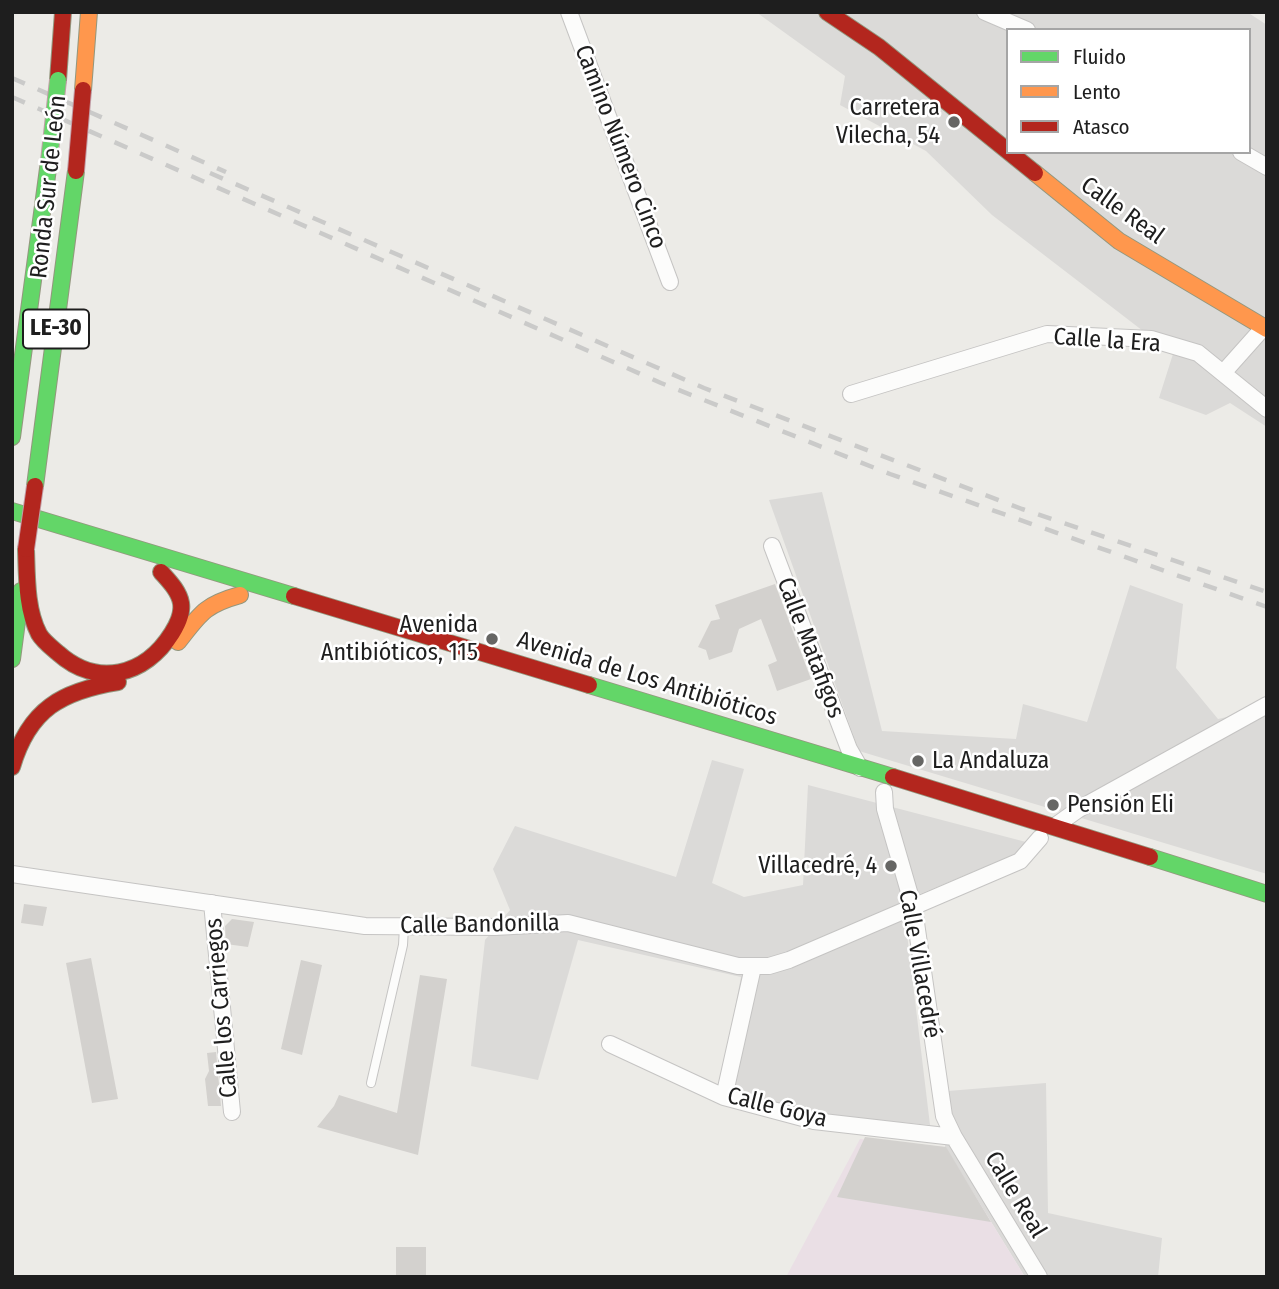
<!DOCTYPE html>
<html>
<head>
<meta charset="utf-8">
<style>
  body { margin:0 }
  #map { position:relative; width:1279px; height:1289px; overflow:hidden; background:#ecebe7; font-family:"Fira Sans Condensed",sans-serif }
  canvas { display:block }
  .frame { position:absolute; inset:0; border:14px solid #1e1e1e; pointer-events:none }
  .legend { position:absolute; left:1006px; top:28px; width:245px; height:126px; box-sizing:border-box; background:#fff; border:2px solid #a5a5a5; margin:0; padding:9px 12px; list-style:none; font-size:21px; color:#1e1e1e }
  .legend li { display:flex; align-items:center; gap:14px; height:35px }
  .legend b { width:35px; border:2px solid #a5a5a5 }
</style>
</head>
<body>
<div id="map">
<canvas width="1279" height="1289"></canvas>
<div class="frame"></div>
<ul class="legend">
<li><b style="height:9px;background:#63d668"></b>Fluido</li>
<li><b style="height:9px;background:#ff974d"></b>Lento</li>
<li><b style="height:9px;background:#b3261e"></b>Atasco</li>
</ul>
</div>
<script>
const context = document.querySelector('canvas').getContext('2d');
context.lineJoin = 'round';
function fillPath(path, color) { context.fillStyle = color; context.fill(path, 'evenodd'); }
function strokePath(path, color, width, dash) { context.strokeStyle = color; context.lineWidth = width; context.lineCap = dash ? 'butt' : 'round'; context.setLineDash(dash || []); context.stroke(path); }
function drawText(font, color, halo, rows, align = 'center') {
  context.font = font + ' "Fira Sans Condensed",sans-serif'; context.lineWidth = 5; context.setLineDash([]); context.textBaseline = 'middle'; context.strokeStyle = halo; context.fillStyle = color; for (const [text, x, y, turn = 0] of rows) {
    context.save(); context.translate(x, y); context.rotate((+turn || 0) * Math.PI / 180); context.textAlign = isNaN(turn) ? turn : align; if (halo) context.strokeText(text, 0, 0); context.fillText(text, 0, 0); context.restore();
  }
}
const residential = new Path2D(`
  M 756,12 L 1247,12 L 1267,25 L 1267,427 L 1230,403 L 1206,415 L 1159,398 L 1173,354 L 992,215 L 926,151 L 840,105 L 845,76 ZM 1008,30 L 1249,30 L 1249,152 L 1008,152 Z
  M 822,492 L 882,731 L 1016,739 L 1023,704 L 1087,722 L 1130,585 L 1183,604 L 1176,668 L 1218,719 L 1267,708 L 1267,874 L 859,751 L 769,500 Z
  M 712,760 L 744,769 L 712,883 L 744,897 L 803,885 L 808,785 L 1026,842 L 1014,855 L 903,901 L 930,1125 L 815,1114 L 720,1085 L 741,977 L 578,940 L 538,1080 L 471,1066 L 485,940 L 510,910 L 493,869 L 515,826 L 676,877 Z
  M 1046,1083 L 1048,1213 L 1162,1238 L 1158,1277 L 1025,1277 L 945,1147 L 948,1091 Z`);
const industrial = new Path2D(`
  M 860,1139 L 945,1147 L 1025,1277 L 786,1277 Z`);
const building = new Path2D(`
  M 775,584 L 811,679 L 777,691 L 768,665 L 777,661 L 761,619 L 739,629 L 732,652 L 709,660 L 706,650 L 698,647 L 711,621 L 720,619 L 715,605 Z
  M 24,904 L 47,907 L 43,926 L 21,923 Z
  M 232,919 L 254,922 L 248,947 L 226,944 L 225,926 Z
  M 91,958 L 118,1099 L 92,1103 L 66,963 Z
  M 301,960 L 322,965 L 302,1055 L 281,1049 Z
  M 420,975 L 447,979 L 418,1155 L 317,1127 L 334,1106 L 339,1095 L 397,1113 Z
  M 216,1052 L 221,1106 L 208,1106 L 205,1079 L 209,1071 L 207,1053 Z
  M 865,1137 L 946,1147 L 991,1222 L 837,1197 Z
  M 396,1247 L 426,1247 L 426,1277 L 396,1277 Z`);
const lane = new Path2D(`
  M 371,1083 L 403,945 L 404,927`);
const street = new Path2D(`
  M 569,12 L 670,282
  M 985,12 L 1027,30
  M 1241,152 L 1267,167
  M 1223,373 L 1264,327
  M 851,394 L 1047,334 L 1151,339 L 1198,353 L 1267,409
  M 772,546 L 849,749 L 860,768
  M 884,792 L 885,809 L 914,909 L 944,1116 L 954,1137 L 1039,1277
  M 1055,826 L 1079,809 L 1267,705
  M 12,874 L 365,926 L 495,927 L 568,923 L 738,966 L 769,966 L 789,960 L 1020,861 L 1040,838
  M 212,903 L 232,1112
  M 610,1044 L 724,1097 L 814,1121 L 954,1137
  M 724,1097 L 753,967`);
const fast = new Path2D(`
  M 12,437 L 49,161
  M 35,486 L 76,171
  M 12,511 L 294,596
  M 12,659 L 21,591
  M 589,685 L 893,777
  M 1150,857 L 1267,894`);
const slow = new Path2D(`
  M 83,90 L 89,12
  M 1035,173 L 1119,241 L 1267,329
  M 178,642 C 200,614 204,605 240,595`);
const jam = new Path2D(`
  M 827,12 L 879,47 L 1035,173
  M 58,80 L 63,12
  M 26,549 C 27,576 26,609 39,634 C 43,641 51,647 58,653 C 97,688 145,676 172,633 C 177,625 183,614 181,603 C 179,591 169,581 161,572
  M 294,596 L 589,685
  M 12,767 C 29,709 62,691 118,682
  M 893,777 L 1150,857`);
const rail = new Path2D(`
  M 12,78 L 226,172
  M 12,97 L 661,383 L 890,474 L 1267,607
  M 210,173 L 704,388 L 1022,509 L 1267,592`);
const fastBridge = new Path2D(`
  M 49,161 L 58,80`);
const jamBridge = new Path2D(`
  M 76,171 L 83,90
  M 26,549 L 35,486`);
const markers = [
  [954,122,7,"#666664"],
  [492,639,7,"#666664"],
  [918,761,7,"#666664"],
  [1053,805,7,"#666664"],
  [891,866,7,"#666664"]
];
const shields = [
  [56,329,66]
];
const shieldNames = [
  ["LE-30",56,329]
];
const poiNames = [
  ["Carretera",940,108],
  ["Vilecha, 54",940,136],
  ["Avenida",478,625],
  ["Antibióticos, 115",478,653],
  ["La Andaluza",932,761,"left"],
  ["Pensión Eli",1067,805,"left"],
  ["Villacedré, 4",877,866]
];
const streetNames = [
  ["Camino Número Cinco",620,147,69],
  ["Ronda Sur de León",49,187,-84],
  ["Calle Real",1122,211,36],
  ["Calle la Era",1107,341,4],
  ["Calle Matafigos",810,648,69],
  ["Avenida de Los Antibióticos",647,679,17],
  ["Calle Bandonilla",480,925,-1],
  ["Calle Villacedré",919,964,80],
  ["Calle los Carriegos",222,1008,-95],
  ["Calle Goya",777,1108,14],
  ["Calle Real",1015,1195,59]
];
fillPath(residential, '#dbdad8');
fillPath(industrial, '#eadfe5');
fillPath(building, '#d3d1ce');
strokePath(lane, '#c5c4c3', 10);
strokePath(street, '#c5c4c3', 18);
strokePath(fast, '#93977e', 18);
strokePath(slow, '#93977e', 18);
strokePath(jam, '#93977e', 18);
strokePath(lane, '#fcfcfb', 8);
strokePath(street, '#fcfcfb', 16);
strokePath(fast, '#63d668', 16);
strokePath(slow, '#ff974d', 16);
strokePath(jam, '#b3261e', 16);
strokePath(rail, '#cacac9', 4.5, [14, 14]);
strokePath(fastBridge, '#c29ea7', 18, []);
strokePath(jamBridge, '#c29ea7', 18, []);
strokePath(fastBridge, '#63d668', 16);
strokePath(jamBridge, '#b3261e', 16);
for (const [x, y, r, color] of markers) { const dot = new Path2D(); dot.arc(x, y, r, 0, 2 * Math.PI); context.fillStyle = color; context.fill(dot); strokePath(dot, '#fff', 2.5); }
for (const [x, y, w] of shields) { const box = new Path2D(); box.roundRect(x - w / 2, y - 19.5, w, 39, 5); context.fillStyle = '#fff'; context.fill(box); strokePath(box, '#1e1e1e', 2); }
drawText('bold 23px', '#1e1e1e', null, shieldNames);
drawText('24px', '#1e1e1e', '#fff', poiNames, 'right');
drawText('24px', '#1e1e1e', '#fff', streetNames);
</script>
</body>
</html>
